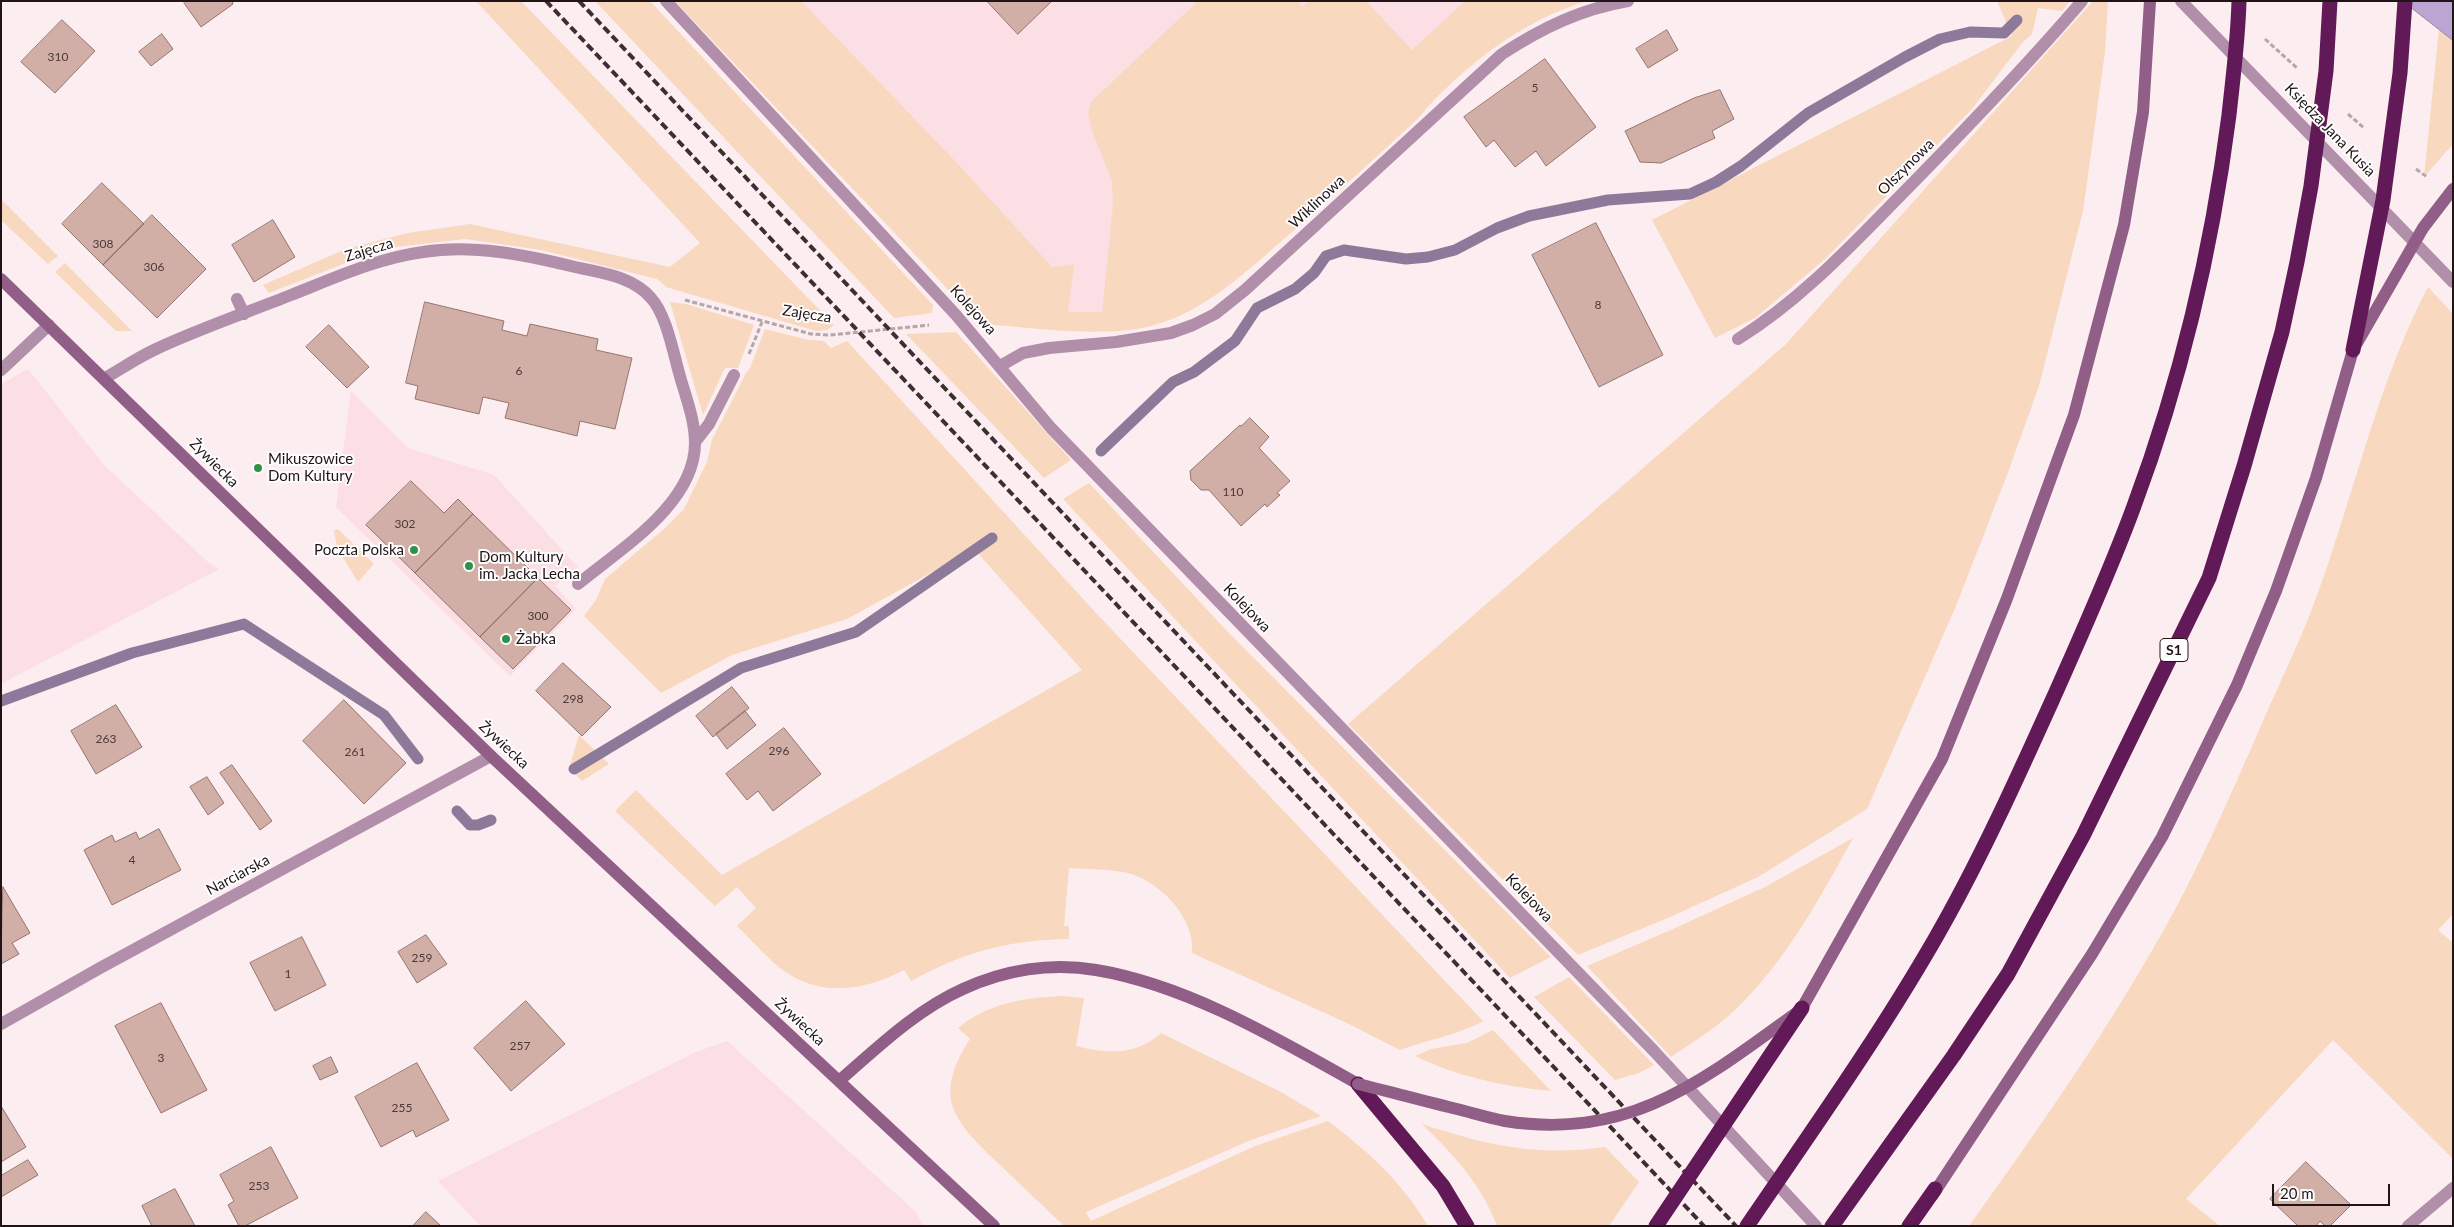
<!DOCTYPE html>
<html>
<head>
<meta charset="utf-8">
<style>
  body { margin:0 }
  #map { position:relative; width:2454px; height:1227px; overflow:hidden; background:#fcedf0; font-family:Lato,sans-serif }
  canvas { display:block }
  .frame { position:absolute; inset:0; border:2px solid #211417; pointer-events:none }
  .scale { position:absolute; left:2272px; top:1184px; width:118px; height:22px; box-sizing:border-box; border:2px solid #211417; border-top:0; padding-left:6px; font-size:15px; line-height:18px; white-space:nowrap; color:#211417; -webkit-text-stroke:4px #fefefe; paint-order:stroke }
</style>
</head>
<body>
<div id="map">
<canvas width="2454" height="1227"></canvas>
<div class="frame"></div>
<div class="scale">20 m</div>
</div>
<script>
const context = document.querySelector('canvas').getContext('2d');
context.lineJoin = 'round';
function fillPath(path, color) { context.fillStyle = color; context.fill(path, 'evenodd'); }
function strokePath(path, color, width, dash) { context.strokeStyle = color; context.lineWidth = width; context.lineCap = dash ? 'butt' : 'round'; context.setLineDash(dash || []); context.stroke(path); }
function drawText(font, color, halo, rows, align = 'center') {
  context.font = font + ' Lato,sans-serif'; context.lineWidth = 4; context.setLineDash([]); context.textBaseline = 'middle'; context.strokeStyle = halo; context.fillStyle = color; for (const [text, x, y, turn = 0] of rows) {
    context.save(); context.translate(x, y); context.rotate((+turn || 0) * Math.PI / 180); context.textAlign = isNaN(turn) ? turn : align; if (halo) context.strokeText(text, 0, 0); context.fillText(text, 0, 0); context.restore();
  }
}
const built = new Path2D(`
  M 684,1 L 1566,1 L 1502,34 L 1143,318 L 979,313 Z
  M 28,369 L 104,465 L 208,562 L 219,569 L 1,684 L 1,384 Z
  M 351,391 L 408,448 L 494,475 L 578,567 L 555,586 L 576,609 L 510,676 L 336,507 Z
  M 727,1041 L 916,1212 L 924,1226 L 480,1226 L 438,1181 L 696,1052 Z`);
const green = new Path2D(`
  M 476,1 L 521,1 L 834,325 L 827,330 L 816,331 L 666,287 L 657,279 L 541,250 L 465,239 L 395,247 L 348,262 L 269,293 L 263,285 L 346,249 L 408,233 L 470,224 L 670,267 L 700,243 Z
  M 595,1 L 650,1 L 933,305 L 932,313 L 894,318 Z
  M 675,1 L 801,1 L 956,162 L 1052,267 L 1074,265 L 1068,312 L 1102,312 L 1113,206 L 1112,181 L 1091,128 L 1088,113 L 1091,102 L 1198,1 L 1298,1 L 1303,6 L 1309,1 L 1366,1 L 1412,50 L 1465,1 L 1588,1 C 1530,17 1478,56 1436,98 C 1428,106 1421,116 1413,123 C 1366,167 1318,210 1269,252 C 1230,286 1189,321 1136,329 C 1087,336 1035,328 985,324 L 976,319 Z
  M 1997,1 L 2070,1 L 2062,11 L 2038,8 L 2032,34 L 2022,43 L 1972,109 L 1825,259 L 1755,318 L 1715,338 L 1652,220 L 2012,36 Z
  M 2093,1 L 2108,1 L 2105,52 L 2083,211 L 2039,386 L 2007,475 L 1956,606 L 1867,809 L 1758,877 L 1670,917 L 1578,955 L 1348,724 L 1786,344 Z
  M 2439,29 L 2453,40 L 2453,144 L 2424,177 Z
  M 1,199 L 58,256 L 48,264 L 1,220 Z
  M 65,263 L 132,331 L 116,331 L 55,272 Z
  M 2428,287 L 2453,314 L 2453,914 L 2438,930 L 2453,943 L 2453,1159 L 2333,1040 L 2186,1199 L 2220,1226 L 1969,1226 C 2037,1131 2104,1036 2161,935 C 2198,870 2227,803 2257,735 C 2274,694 2294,655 2310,614 C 2352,506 2374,390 2428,287 Z
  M 670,302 L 686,304 L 754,325 L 738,368 L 725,368 L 703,415 Z
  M 765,329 L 809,340 L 824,341 L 831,348 L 847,341 L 1096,613 L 1483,1021 C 1457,1036 1428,1039 1400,1050 L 1347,1023 L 1192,953 C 1196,917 1157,878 1123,872 C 1105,869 1087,869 1069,868 L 1064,926 L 1069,926 L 1069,939 C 1008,940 964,952 911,981 L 904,970 C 867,989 826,998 787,973 C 769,961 753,941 737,926 L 756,908 L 737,887 L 715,906 L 615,811 L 636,790 L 722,875 L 1082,670 L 974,549 L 847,619 L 732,655 L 661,693 L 584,616 L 596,600 L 605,579 L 664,529 L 684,509 L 707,462 L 712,440 L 746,373 L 750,368 Z
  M 956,332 L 1071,460 L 1044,478 L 906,334 Z
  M 1089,483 L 1227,631 L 1551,957 L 1510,978 L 1063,499 Z
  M 338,529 L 374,564 L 358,582 L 337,548 L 334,530 Z
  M 579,735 L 609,764 L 582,781 L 569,768 Z
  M 1853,838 C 1820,898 1786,961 1735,1010 C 1716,1028 1693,1042 1671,1057 L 1587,966 L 1673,929 L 1765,887 Z
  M 1569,977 L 1654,1065 L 1639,1073 L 1615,1080 L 1534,997 Z
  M 1061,996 L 1084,998 L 1076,1046 C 1108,1054 1135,1056 1161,1033 L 1281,1092 L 1321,1116 L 1251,1140 L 1086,1212 L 1091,1221 L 1255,1146 L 1328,1121 C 1368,1151 1402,1182 1428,1226 L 1064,1226 C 1043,1206 1021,1185 1000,1165 C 955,1122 931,1099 970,1039 L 958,1028 C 989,1003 1023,998 1061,996 Z
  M 1493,1030 L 1551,1091 C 1503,1086 1458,1077 1415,1056 L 1431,1049 L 1467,1043 Z
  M 1422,1124 C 1487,1145 1536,1157 1605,1147 L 1639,1182 L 1609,1226 L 1497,1226 C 1482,1185 1453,1154 1422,1124 Z`);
const water = new Path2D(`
  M 2403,1 L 2453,1 L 2453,40 Z`);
const stream = new Path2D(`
  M 1101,451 L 1173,382 L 1194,372 L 1235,341 L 1257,308 L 1295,289 L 1314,273 L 1326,256 L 1344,250 L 1406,259 L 1428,257 L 1455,250 L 1497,228 L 1529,216 L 1608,200 L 1690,194 L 1716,182 L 1741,166 L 1808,113 L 1905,57 L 1940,39 L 1970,32 L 2004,33 L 2017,20
  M 1,701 L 132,653 L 244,624 L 384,715 L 418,759
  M 574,769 L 741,668 L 856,632 L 992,538
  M 457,811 L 470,825 L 478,825 L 491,820`);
const building = new Path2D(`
  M 186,1 L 232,1 L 233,4 L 201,27 L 184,3 Z
  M 987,1 L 1052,1 L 1018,34 Z
  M 62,20 L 95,51 L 55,93 L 21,62 Z
  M 1667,30 L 1678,50 L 1648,68 L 1636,49 Z
  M 162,34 L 173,49 L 151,66 L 139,52 Z
  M 1545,59 L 1596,127 L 1546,166 L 1536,151 L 1515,167 L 1494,140 L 1486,147 L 1464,117 Z
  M 1720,90 L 1734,119 L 1712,131 L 1715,138 L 1661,163 L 1640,162 L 1625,131 L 1694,98 Z
  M 102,183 L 144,224 L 103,265 L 62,224 Z
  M 152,215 L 206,269 L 157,318 L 103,265 Z
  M 273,220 L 295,257 L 254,282 L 232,245 Z
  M 1596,223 L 1663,355 L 1599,387 L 1532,255 Z
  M 425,302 L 504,321 L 502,330 L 527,336 L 530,324 L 598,339 L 596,350 L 632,358 L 615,429 L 580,421 L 577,436 L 505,418 L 509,403 L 483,397 L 479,414 L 415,399 L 418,386 L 406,383 Z
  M 329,325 L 369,367 L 347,388 L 306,347 Z
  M 1250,418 L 1269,437 L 1259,448 L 1290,481 L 1277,493 L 1280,495 L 1267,507 L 1265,504 L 1241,526 L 1209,490 L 1201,490 L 1191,480 L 1190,471 L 1240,425 L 1241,426 Z
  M 411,481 L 444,513 L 458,499 L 473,514 L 415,573 L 366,525 Z
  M 473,514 L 538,578 L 480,637 L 415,573 Z
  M 538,578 L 571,610 L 513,669 L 480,637 Z
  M 563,663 L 611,707 L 582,736 L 536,691 Z
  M 732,687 L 749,708 L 713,737 L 696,716 Z
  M 344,700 L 406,763 L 364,804 L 303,741 Z
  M 116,705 L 142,747 L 96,774 L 71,731 Z
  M 745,711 L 756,725 L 727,749 L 716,734 Z
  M 784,728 L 821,774 L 773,811 L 758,791 L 747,800 L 726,774 Z
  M 232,765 L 272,821 L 260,830 L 220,773 Z
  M 207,777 L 224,803 L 208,815 L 190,787 Z
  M 159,829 L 181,870 L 112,905 L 84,850 L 112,835 L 115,842 L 136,832 L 139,839 Z
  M 3,887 L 30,933 L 12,943 L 19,954 L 1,964 Z
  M 426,935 L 447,964 L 417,983 L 398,952 Z
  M 302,937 L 326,985 L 275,1011 L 250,963 Z
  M 526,1001 L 565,1044 L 511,1091 L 474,1048 Z
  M 161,1003 L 207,1090 L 161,1113 L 115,1026 Z
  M 331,1057 L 338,1072 L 320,1080 L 313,1066 Z
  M 417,1063 L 449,1120 L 416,1137 L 413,1130 L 381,1147 L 355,1097 Z
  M 1,1106 L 26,1147 L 1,1162 Z
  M 271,1147 L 298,1198 L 245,1226 L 239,1226 L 228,1205 L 234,1201 L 220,1175 Z
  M 28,1160 L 38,1175 L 1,1197 L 1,1176 Z
  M 2306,1162 L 2351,1205 L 2330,1226 L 2325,1226 L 2320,1221 L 2316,1226 L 2298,1226 L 2270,1199 Z
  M 175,1189 L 195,1226 L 152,1226 L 142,1206 Z
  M 426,1212 L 441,1226 L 413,1226 Z`);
const path = new Path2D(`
  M 2265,39 L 2297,68
  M 2348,114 L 2364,128
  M 2416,169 L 2427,177
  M 685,300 L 811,334 L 830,335 L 929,325
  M 749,354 L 762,322`);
const service = new Path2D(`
  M 237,299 L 244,314
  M 695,442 L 709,424 L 734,375
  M 1653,1050 L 1816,1226`);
const minor = new Path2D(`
  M 666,1 L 956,315 L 1051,428 L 1653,1050
  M 2181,1 L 2453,282
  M 1738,339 C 1799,301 1848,249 1898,198 C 1961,134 2023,70 2082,1
  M 1000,366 L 1023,353 L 1049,348 L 1116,342 L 1171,333 L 1193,325 L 1215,314 L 1245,290 L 1502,54 C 1542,28 1581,9 1628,1
  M 1,370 L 49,325
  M 105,378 C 121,369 137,358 154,350 C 198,329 246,313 291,295 C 334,278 378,258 423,252 C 473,244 526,255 575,267 C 601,273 632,276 651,298 C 667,315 674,357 681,380 C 687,400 695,422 695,443 C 695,504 620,549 578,584
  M 1,1024 L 100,968 L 491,756
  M 2408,1226 L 2453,1188`);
const secondary = new Path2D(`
  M 1,279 L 491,756 L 994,1226
  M 1802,1008 L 1942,759 L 2006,601 L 2074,415 L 2124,225 L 2143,112 L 2150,1
  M 839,1081 C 877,1048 916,1010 963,989 C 1004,970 1051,962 1096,970 C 1187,985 1278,1039 1358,1084
  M 1932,1196 L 2092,954 L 2162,837 L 2237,685 L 2276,591 L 2316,478 L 2353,350`);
const motorway = new Path2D(`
  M 1358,1084 L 1443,1186 L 1467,1226
  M 1909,1226 L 1935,1189`);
const rail = new Path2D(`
  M 546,1 L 1704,1226
  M 579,1 L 1736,1226`);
const secondaryBridge = new Path2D(`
  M 2357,343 L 2423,228 L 2453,189
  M 1358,1084 C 1391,1092 1424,1101 1457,1109 C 1473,1113 1489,1118 1505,1121 C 1629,1141 1702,1081 1796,1013`);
const motorwayBridge = new Path2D(`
  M 2353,350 L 2383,200 L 2400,73 L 2405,1
  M 1656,1226 L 1802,1008
  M 1747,1226 C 1811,1132 1878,1038 1935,939 C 1980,861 2019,774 2056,692 C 2083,631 2111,569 2134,506 C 2181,380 2212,248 2229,115 C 2233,77 2238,40 2239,1
  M 1832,1226 L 1954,1055 L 2008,974 L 2083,836 L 2209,578 L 2244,466 L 2282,332 L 2297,262 L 2311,186 L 2326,71 L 2330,1`);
const markers = [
  [258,468,5,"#319144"],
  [414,550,5,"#319144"],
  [469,566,5,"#319144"],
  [506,639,5,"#319144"]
];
const numberNames = [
  ["310",58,57],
  ["5",1535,88],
  ["308",103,244],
  ["306",154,267],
  ["8",1598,305],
  ["6",519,371],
  ["110",1233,492],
  ["302",405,524],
  ["300",538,616],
  ["298",573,699],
  ["263",106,739],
  ["296",779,751],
  ["261",355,752],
  ["4",132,860],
  ["259",422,958],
  ["1",288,974],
  ["257",520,1046],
  ["3",161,1058],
  ["255",402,1108],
  ["253",259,1186]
];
const shields = [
  [2174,650,28]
];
const shieldNames = [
  ["S1",2174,650]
];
const streetNames = [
  ["Księdza Jana Kusia",2330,130,46],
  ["Olszynowa",1906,167,-45],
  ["Wiklinowa",1317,202,-43],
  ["Zajęcza",369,250,-17],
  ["Kolejowa",973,310,48],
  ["Zajęcza",807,314,9],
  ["Żywiecka",214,463,45],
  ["Kolejowa",1247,608,46],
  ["Żywiecka",504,745,43],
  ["Narciarska",238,875,-28],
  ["Kolejowa",1529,898,46],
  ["Żywiecka",800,1022,43]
];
const poiNames = [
  ["Mikuszowice",268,459],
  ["Dom Kultury",268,476],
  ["Poczta Polska",404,550,"right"],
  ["Dom Kultury",479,557],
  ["im. Jacka Lecha",479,574],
  ["Żabka",516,639]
];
fillPath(built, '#fbdfe5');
fillPath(green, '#f8d8be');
fillPath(water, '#bba6d3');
strokePath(water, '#8d7a9b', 1);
strokePath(stream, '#8d7a9b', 11);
fillPath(building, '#d1aea6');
strokePath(building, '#96756e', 1);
strokePath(path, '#b4a6a9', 3, [5, 2.5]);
strokePath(service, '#b18ea9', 12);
strokePath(minor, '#b18ea9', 12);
strokePath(secondary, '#905e86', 12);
strokePath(motorway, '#611a57', 15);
strokePath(rail, '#3c2e31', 4, [8, 4]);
strokePath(secondaryBridge, '#905e86', 12);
strokePath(motorwayBridge, '#611a57', 15);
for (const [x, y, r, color] of markers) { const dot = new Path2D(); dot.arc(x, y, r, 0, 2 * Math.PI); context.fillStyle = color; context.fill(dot); strokePath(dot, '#fefefe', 2); }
drawText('12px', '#4d3a3b', null, numberNames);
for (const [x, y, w] of shields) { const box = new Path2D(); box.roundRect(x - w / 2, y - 11.5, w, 23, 4); context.fillStyle = '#fefefe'; context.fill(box); strokePath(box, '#211417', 1); }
drawText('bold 14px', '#211417', null, shieldNames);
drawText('15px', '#211417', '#fefefe', streetNames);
drawText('15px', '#211417', '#fefefe', poiNames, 'left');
</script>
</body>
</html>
